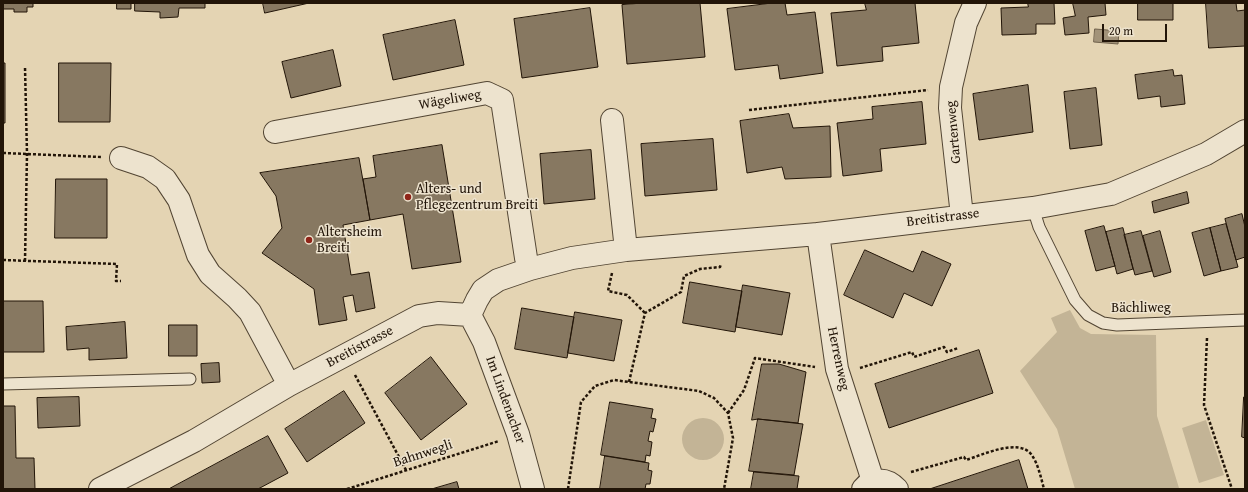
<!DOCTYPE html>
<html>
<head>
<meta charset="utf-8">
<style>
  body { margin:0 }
  #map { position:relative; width:1248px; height:492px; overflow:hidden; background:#e4d4b3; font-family:"Gentium Book Plus",serif }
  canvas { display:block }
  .frame { position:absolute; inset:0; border:4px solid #221508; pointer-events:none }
  .scale { position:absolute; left:1102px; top:24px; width:65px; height:18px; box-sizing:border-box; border:2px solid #221508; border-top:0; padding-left:5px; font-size:12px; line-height:14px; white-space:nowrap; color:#221508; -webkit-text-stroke:3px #ede3ce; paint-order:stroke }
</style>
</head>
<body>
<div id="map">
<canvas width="1248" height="492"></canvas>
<div class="frame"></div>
<div class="scale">20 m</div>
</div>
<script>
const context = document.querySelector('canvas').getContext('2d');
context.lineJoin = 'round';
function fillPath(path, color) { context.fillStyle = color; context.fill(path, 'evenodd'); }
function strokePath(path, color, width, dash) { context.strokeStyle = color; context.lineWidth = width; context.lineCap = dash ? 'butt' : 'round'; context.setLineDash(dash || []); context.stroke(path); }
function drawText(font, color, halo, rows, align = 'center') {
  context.font = font + ' "Gentium Book Plus",serif'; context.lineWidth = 3; context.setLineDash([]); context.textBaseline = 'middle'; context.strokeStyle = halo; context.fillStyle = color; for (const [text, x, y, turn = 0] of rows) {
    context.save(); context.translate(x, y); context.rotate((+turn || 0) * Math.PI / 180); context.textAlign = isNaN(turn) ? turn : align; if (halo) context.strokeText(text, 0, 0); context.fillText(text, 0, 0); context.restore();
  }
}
const green = new Path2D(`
  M 1070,310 L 1080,328 L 1091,334 L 1156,335 L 1157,416 L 1179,488 L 1075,489 L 1057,429 L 1020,371 L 1057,332 L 1051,318 Z
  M682 439a21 21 0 1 1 42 0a21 21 0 1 1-42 0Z
  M 1206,420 L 1224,475 L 1199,483 L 1182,428 Z`);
const water = new Path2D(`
  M 1095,29 L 1119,31 L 1118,44 L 1094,42 Z`);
const building = new Path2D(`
  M 3,3 L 33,3 L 33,7 L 27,7 L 27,12 L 14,12 L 14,9 L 3,9 Z
  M 117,3 L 131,3 L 131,9 L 117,9 Z
  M 135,3 L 205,3 L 205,8 L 179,8 L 178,17 L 160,18 L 160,12 L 135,11 Z
  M 263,3 L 309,3 L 265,13 Z
  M 643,3 L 700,3 L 705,57 L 627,64 L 622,5 Z
  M 772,3 L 785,3 L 787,15 L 815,12 L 823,73 L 780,79 L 778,65 L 735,70 L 727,9 Z
  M 865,3 L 915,3 L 919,43 L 882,47 L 883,61 L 837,66 L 831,13 L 866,10 Z
  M 1028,3 L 1054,3 L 1055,24 L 1036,24 L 1036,34 L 1002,35 L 1001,8 L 1028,7 Z
  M 1073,3 L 1105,3 L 1106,15 L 1088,17 L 1089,33 L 1065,35 L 1063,18 L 1075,16 Z
  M 1138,3 L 1173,3 L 1173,20 L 1138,20 Z
  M 1206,3 L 1236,3 L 1237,11 L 1245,10 L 1245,46 L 1209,48 Z
  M 590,8 L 598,67 L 522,78 L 514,19 Z
  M 455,20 L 464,65 L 393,80 L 383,35 Z
  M 333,50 L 341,86 L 291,98 L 282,62 Z
  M 3,63 L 5,63 L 5,123 L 3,123 Z
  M 59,63 L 111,63 L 110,122 L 59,122 Z
  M 1173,70 L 1174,76 L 1182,75 L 1185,104 L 1161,107 L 1160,96 L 1138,99 L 1135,75 Z
  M 1028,85 L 1033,132 L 979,140 L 973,94 Z
  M 1096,88 L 1102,145 L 1070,149 L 1064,92 Z
  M 922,102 L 926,144 L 880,149 L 882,171 L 843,176 L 837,123 L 873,119 L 872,107 Z
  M 789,114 L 793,128 L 830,126 L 831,177 L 785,179 L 782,167 L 747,173 L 740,121 Z
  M 713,139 L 717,190 L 645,196 L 641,144 Z
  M 442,145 L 461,262 L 412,269 L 403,214 L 370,220 L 363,179 L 376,177 L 373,156 Z
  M 591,150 L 595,199 L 544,204 L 540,154 Z
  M 359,158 L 370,220 L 343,225 L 351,275 L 369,272 L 375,308 L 356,312 L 353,295 L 343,297 L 347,320 L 319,325 L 314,289 L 262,253 L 282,228 L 276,196 L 260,173 Z
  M 56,179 L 107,179 L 107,238 L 55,238 Z
  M 1187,192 L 1189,203 L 1154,213 L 1152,202 Z
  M 1242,214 L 1245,227 L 1245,257 L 1236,260 L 1225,219 Z
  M 1226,224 L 1238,267 L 1221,271 L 1210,228 Z
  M 1104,226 L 1115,266 L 1096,271 L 1085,231 Z
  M 1123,228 L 1133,269 L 1117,274 L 1106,232 Z
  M 1210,228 L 1221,271 L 1204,276 L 1192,233 Z
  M 1141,231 L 1152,271 L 1135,275 L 1124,235 Z
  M 1160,231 L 1171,272 L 1154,277 L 1143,236 Z
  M 865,250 L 913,272 L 922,251 L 951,264 L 932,306 L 904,293 L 893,318 L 844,295 Z
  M 690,282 L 742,291 L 735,332 L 683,323 Z
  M 743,285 L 790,293 L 782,335 L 736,327 Z
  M 3,301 L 43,301 L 44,352 L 3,352 Z
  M 522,308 L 574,317 L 567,358 L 515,349 Z
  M 575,312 L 622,320 L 614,361 L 568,353 Z
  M 125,322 L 127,358 L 89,360 L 89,348 L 67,350 L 66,327 Z
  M 169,325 L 197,325 L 197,356 L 169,356 Z
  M 979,350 L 993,393 L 889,428 L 875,384 Z
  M 431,357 L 467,404 L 421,440 L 385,393 Z
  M 219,363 L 220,382 L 202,383 L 201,364 Z
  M 762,364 L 779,364 L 806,372 L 798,423 L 758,419 L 752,420 Z
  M 344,391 L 365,423 L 307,462 L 285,429 Z
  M 79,397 L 80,426 L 38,428 L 37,398 Z
  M 1244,397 L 1245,397 L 1245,438 L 1242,437 Z
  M 610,402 L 653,409 L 651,418 L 656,419 L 653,432 L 650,431 L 648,441 L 652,442 L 650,456 L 646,455 L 645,462 L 601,455 Z
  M 3,406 L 15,406 L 16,458 L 34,458 L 35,489 L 3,489 Z
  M 758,419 L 803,424 L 794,475 L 749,471 Z
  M 268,436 L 288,473 L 258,489 L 169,489 Z
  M 605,456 L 649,463 L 648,470 L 652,471 L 650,484 L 646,484 L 645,489 L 600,489 Z
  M 1019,460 L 1028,489 L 930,489 Z
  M 754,472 L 799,476 L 797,489 L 751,489 Z
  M 457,482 L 459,489 L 432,489 Z`);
const path = new Path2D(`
  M 749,110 L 928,90
  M 3,153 L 101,157
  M 3,260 L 117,264 L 116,281 L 121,281
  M 25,261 L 27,154 L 25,67
  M 612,273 L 608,291 L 627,295 L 645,313
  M 1207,338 L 1204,405 L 1232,489
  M 860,368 L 912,352 L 914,357 L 944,347 L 947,352 L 958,348
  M 355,375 L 406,470
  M 629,382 L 645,313 L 681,292 L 684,276 L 700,269 L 720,267 L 721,264
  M 728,413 L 744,390 L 755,358 L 815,367
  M 911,472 L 964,457 L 966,460 C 982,455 1018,438 1031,454 C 1038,463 1041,478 1044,489
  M 347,489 L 499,441
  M 568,489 L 581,402 L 595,386 L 614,380 L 699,391 L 714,398 L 728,413 L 733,438 L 724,489`);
const service = new Path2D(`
  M 1033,208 L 1039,227 L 1075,300 L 1088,315 L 1103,323 L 1117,325 L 1245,320
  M 3,384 L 190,379`);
const minor = new Path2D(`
  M 612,120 L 626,250
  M 275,132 L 487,93 L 502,100 L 526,258 L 530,269
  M 121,158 L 148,167 L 165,179 L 179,200 L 198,255 L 210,274 L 237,298 L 250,312 L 289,385
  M 962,216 L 950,108 L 951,87 L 966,23 L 975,3
  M 818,234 L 837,369 L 873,481
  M 470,315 L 477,300 L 483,290 L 498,280 L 530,269 L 572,258 L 626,250 L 818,234 L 1033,208 L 1111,194 L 1206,154 L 1245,131
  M 470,315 L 484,342 L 518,434 L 533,489
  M 100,489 L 194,441 L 289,385 L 419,316 L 438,313 L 470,315
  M 863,489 C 873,477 887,478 897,489`);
const markers = [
  [408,197,4,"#8f2418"],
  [309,240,4,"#8f2418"]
];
const streetNames = [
  ["Wägeliweg",450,100,-10],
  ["Gartenweg",954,132,-95],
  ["Breitistrasse",943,218,-7],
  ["Bächliweg",1141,308],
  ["Breitistrasse",360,347,-28],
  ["Herrenweg",838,359,78],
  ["Im Lindenacher",505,400,70],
  ["Bahnwegli",423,454,-18]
];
const poiNames = [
  ["Alters- und",416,189],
  ["Pflegezentrum Breiti",416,205],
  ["Altersheim",317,232],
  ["Breiti",317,248]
];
fillPath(green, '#c3b496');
fillPath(water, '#a29379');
strokePath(water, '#6f614c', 1);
fillPath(building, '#877861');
strokePath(building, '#221508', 1);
strokePath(service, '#524533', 13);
strokePath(minor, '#524533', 24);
strokePath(path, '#221508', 2.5, [3, 2]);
strokePath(service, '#ede3ce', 11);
strokePath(minor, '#ede3ce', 22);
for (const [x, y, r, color] of markers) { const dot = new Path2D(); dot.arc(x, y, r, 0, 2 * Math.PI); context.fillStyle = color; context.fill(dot); strokePath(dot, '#ede3ce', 1.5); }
drawText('14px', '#221508', '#ede3ce', streetNames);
drawText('14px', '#221508', '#ede3ce', poiNames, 'left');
</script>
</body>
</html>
